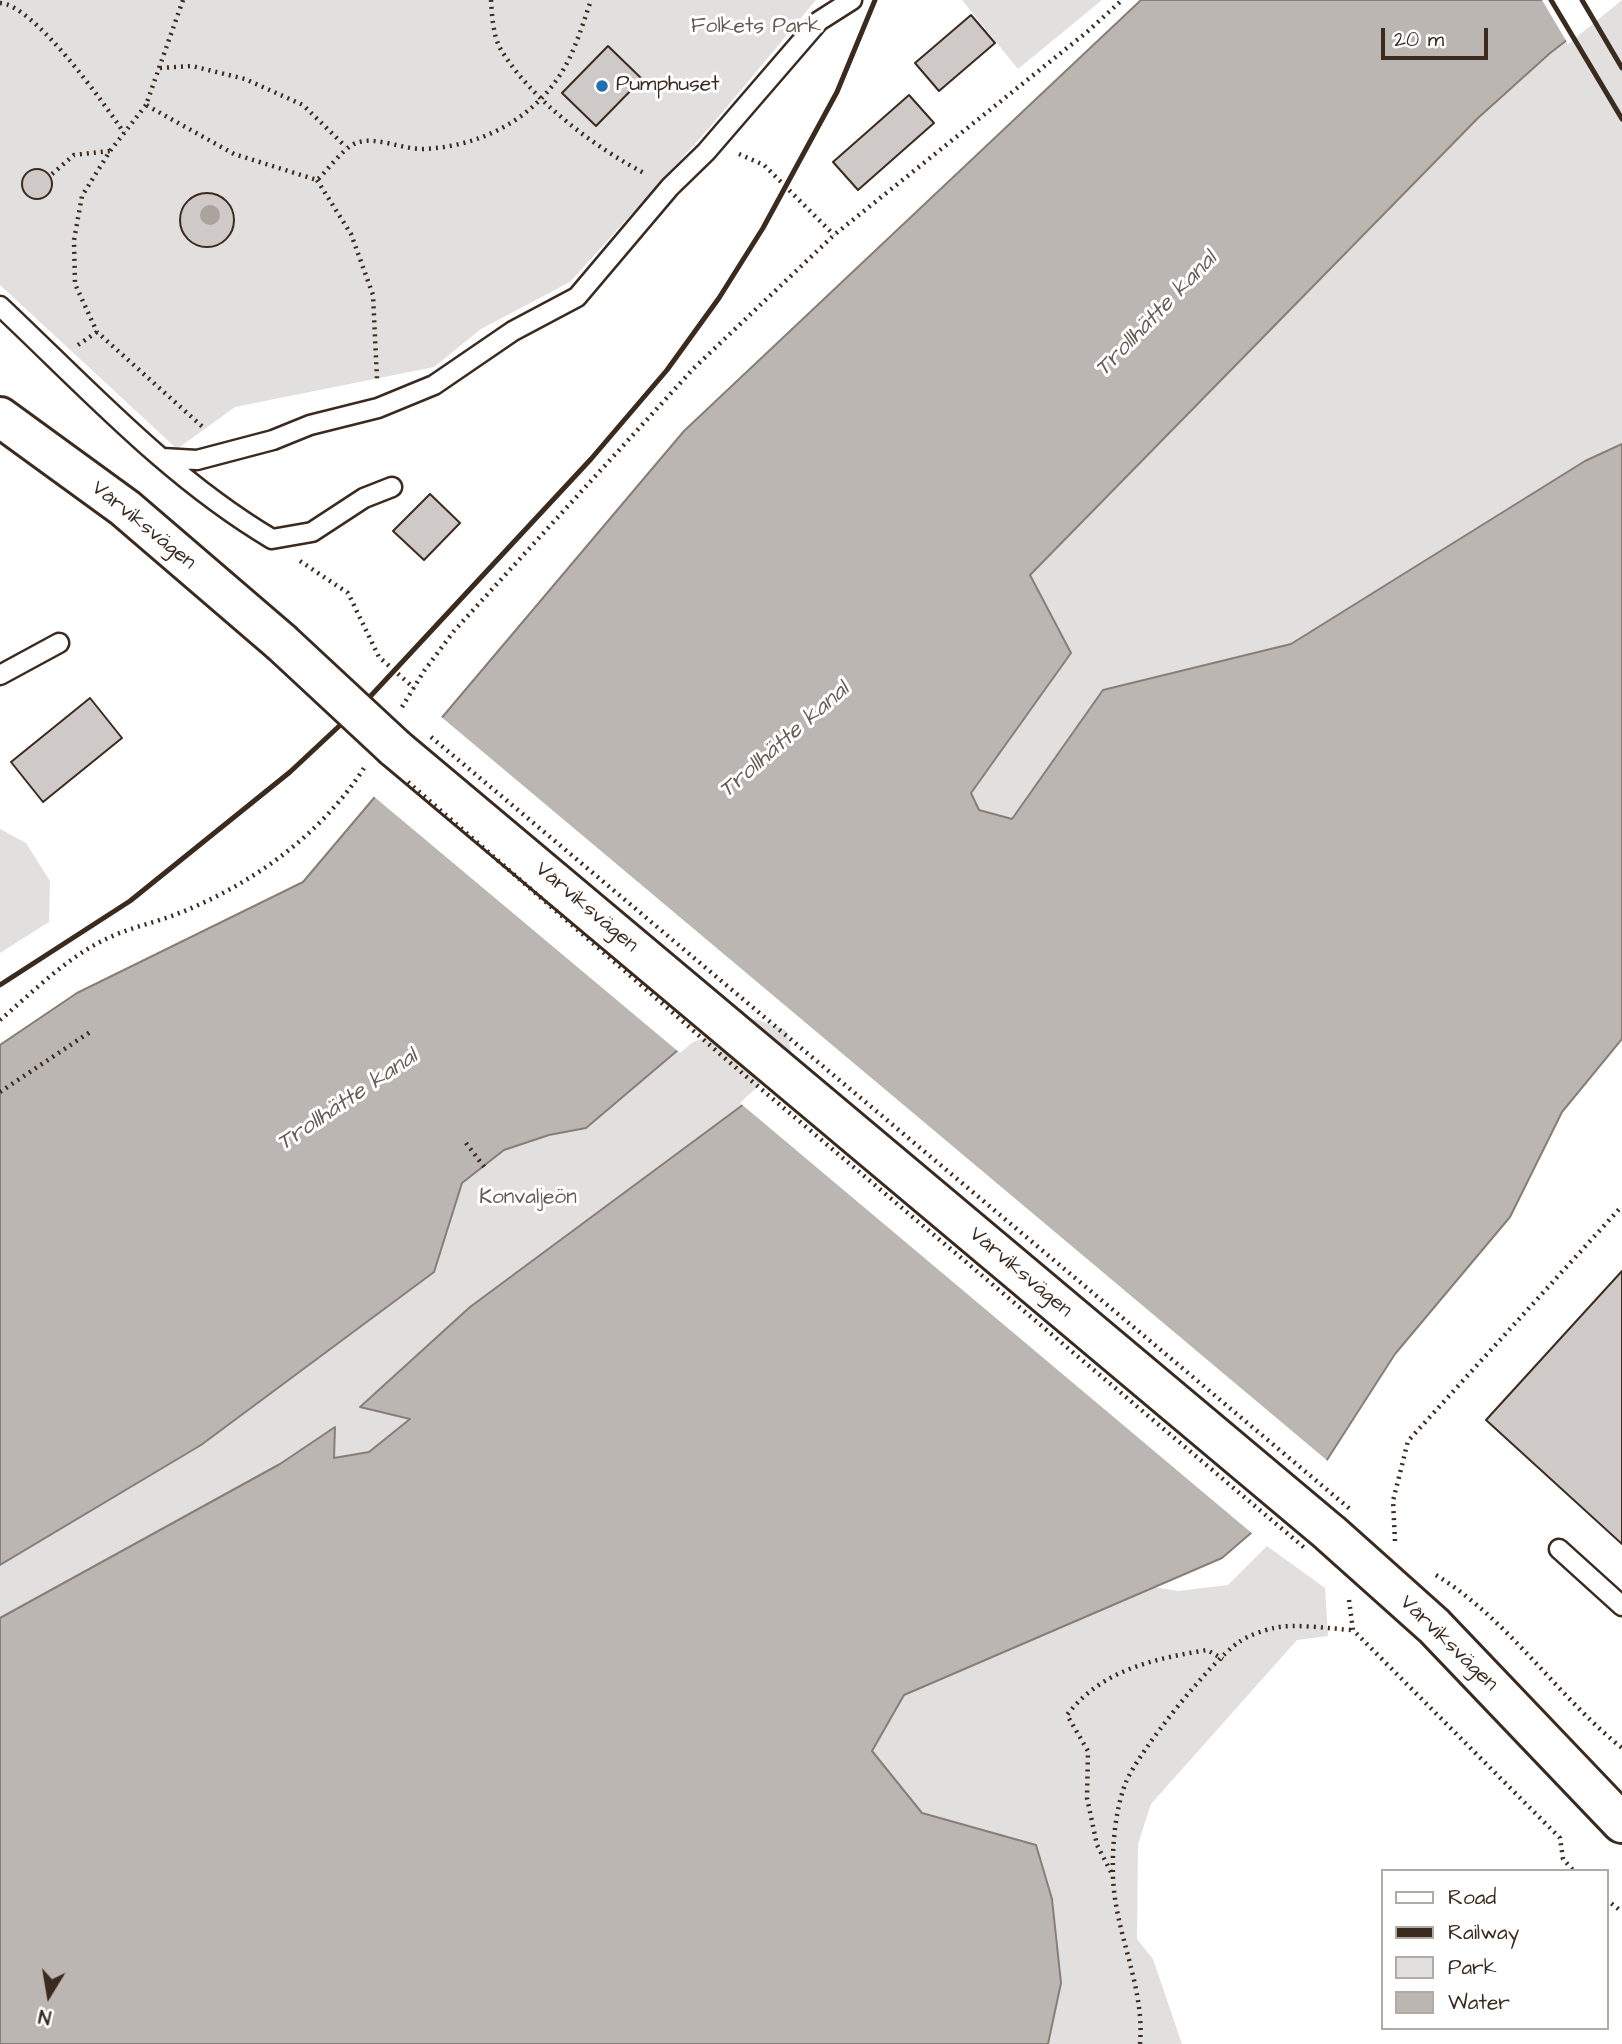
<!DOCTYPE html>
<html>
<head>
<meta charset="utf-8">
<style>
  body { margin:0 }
  #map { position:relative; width:1622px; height:2044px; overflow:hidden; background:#fff; font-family:"Architects Daughter",sans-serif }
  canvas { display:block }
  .legend { position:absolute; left:1381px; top:1869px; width:228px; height:161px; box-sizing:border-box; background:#fff; border:2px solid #b1aaa5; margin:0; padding:9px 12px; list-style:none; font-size:21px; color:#3b2a1e }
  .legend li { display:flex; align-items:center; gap:14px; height:35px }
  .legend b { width:35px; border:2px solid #b1aaa5 }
  .north { position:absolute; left:14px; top:1960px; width:70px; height:70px; -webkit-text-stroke:5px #fff; paint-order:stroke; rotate:191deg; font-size:19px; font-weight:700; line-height:28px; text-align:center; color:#3b2a1e }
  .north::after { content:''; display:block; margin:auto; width:24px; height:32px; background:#3b2a1e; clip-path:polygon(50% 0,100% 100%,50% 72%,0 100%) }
  .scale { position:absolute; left:1381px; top:28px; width:107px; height:32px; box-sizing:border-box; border:4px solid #3b2a1e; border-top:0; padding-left:9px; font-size:21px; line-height:24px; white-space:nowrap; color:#3b2a1e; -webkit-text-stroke:5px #fff; paint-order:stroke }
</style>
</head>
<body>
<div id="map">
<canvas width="1622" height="2044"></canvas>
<ul class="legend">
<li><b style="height:9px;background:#fff"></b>Road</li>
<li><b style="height:9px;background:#3b2a1e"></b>Railway</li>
<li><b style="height:19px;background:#e2e0de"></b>Park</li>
<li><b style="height:19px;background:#bcb6b3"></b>Water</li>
</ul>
<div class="north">N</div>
<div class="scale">20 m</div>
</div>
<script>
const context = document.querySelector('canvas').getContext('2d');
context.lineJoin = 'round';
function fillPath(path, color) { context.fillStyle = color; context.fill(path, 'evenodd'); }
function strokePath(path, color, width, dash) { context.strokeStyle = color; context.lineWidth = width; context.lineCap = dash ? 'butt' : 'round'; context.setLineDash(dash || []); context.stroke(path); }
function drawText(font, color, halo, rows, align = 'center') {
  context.font = font + ' "Architects Daughter",sans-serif'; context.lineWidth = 6; context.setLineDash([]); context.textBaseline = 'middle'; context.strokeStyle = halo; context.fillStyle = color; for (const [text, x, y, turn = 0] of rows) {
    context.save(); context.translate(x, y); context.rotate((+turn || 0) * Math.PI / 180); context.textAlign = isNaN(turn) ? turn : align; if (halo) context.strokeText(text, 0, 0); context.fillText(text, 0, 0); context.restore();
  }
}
const green = new Path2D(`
  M 0,0 L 816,0 L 711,126 L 570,282 L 481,329 L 434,367 L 235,407 L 177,449 L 0,285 Z
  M 962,0 L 1102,0 L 1018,69 Z
  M 1618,0 L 1622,0 L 1622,444 L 1585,461 L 1291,644 L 1103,690 L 1012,819 L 978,810 L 971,793 L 1071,653 L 1029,575 L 1478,118 L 1549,54 Z
  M 0,829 L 26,843 L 50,881 L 49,922 L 0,953 Z
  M 755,1015 L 789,1027 L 796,1057 L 744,1104 L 470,1307 L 361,1407 L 410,1418 L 369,1452 L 334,1459 L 334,1428 L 280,1464 L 0,1618 L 0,1565 L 201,1445 L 451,1210 L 462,1183 L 504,1150 L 549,1135 L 586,1128 L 691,1039 Z
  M 1267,1546 L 1325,1588 L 1328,1636 L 1297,1640 L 1151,1804 L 1138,1844 L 1137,1939 L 1153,1959 L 1182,2044 L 1048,2044 L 1061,1982 L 1036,1845 L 921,1813 L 872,1751 L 904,1695 L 1154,1587 L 1178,1591 L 1228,1585 Z`);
const water = new Path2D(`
  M 1141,0 L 1618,0 L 1549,54 L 1478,118 L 1030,575 L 1071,653 L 971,793 L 979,810 L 1012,819 L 1103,690 L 1291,644 L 1585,461 L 1622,444 L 1622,1039 L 1562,1112 L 1510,1217 L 1395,1354 L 1316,1477 L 1222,1558 L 904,1695 L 872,1751 L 922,1813 L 1036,1845 L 1052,1899 L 1061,1983 L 1048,2044 L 0,2044 L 0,1618 L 280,1464 L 335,1427 L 334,1458 L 369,1452 L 410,1419 L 360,1407 L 470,1307 L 744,1104 L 796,1056 L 789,1027 L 755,1015 L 691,1039 L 586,1128 L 549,1135 L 504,1150 L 462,1183 L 434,1272 L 201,1445 L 0,1565 L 0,1045 L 77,993 L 303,882 L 684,431 Z`);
const pier = new Path2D(`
  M 1542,0 L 1622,0 L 1568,44 Z
  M 439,715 L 1329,1462 L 1319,1479 L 1254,1535 L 740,1103 L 792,1055 L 786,1030 L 755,1019 L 693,1042 L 680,1053 L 372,795 Z`);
const building = new Path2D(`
  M 971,15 L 995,43 L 939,91 L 915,63 Z
  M 608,46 L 642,79 L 596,126 L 562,93 Z
  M 909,95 L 934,123 L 858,190 L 833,162 Z
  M22 184a15 15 0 1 1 30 0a15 15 0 1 1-30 0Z
  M180 220a27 27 0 1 1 54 0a27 27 0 1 1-54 0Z
  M 430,494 L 460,523 L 424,560 L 393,531 Z
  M 90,698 L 122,738 L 43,802 L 11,762 Z
  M 1622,1271 L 1622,1544 L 1486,1420 Z`);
const path = new Path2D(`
  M 183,0 L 146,105 L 234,154 L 317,180 C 328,170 345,145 359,142 C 378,137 402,149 422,149 C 485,147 544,114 571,55 C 579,37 585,18 591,0
  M 491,0 C 492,15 493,35 500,48 C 529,98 595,148 646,174
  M 0,3 C 34,5 104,103 124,133
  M 160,68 L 192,66 L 245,79 L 303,105 L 346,147
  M 146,105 L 110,151 L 82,196 L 74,240 L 75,284 L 97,332 L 205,429
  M 739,154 L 764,165 L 834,235
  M 52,174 L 74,155 L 110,151
  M 317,180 L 351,234 L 373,295 L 377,379
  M 78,345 L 97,332
  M 300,561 L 348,593 L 379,657 L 414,688
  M 402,707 L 424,671 L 454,631 L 694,368 L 834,235 L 1087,32 L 1122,0
  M 0,1020 C 33,992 66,958 106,939 C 128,928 154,923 177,914 C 251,885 320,836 364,768
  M 0,1092 L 90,1032
  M 466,1143 L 485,1168
  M 1395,1541 L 1393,1501 L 1408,1441 L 1622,1206
  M 1436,1575 C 1509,1620 1556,1695 1622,1748
  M 1349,1600 L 1353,1630 L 1560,1838 L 1563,1859 L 1574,1871
  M 1111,1872 L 1097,1845 L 1087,1798 L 1088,1751 L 1067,1715 C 1101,1670 1153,1659 1207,1650 L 1223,1659
  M 1606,1899 L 1622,1912
  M 1140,2044 C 1145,1986 1115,1934 1113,1877 C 1112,1847 1115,1810 1126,1782 C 1139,1751 1211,1661 1239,1642 C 1247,1636 1264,1630 1274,1628 C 1294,1623 1331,1629 1353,1630`);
const service = new Path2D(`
  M 0,306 C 86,387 169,478 272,539 L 312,532 L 364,498 L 392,487
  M 162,458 L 197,460 L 273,440 L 310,425 L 378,408 L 434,385 L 513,331 L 577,297 L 670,187 L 706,152 L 819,21 L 852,0
  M 0,675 L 59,643
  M 1559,1549 L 1622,1606`);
const tertiary = new Path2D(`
  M 0,417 L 125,508 L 281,642
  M 395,748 L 1330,1533 L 1434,1626 L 1622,1823`);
const rail = new Path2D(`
  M 1551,0 L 1622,119
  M 1582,0 L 1622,68
  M 0,985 L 130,901 L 290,772 L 366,701 L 591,459 L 667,370 L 719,298 L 763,228 L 837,92 L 875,0`);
const pathBridge = new Path2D(`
  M 431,737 L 1350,1509
  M 408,782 L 728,1061 L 1307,1550`);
const tertiaryBridge = new Path2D(`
  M 281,642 L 395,748`);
const trees = [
  [210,215]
];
const markers = [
  [602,86,7,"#1f6fb2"]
];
const parkNames = [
  ["Folkets Park",756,28],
  ["Konvaljeön",528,1199]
];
const poiNames = [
  ["Pumphuset",616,86]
];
const streetNames = [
  ["Vårviksvägen",143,526,39],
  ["Vårviksvägen",586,908,40],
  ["Vårviksvägen",1020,1273,40],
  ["Vårviksvägen",1448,1644,44]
];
const waterNames = [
  ["Trollhätte kanal",1157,315,-46],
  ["Trollhätte kanal",785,741,-41],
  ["Trollhätte kanal",348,1101,-34]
];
fillPath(green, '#e2e0de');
fillPath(water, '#bcb6b3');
strokePath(water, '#887e77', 2);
fillPath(pier, '#fff');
fillPath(building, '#cfcac7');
strokePath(building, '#3b2a1e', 2);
strokePath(service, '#3b2a1e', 23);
strokePath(tertiary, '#3b2a1e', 44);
strokePath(path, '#3b2a1e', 4.5, [2, 5]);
strokePath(service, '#fff', 18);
strokePath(tertiary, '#fff', 38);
strokePath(rail, '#3b2a1e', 5);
strokePath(tertiaryBridge, '#3b2a1e', 44, []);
strokePath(pathBridge, '#3b2a1e', 4.5, [2, 5]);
strokePath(tertiaryBridge, '#fff', 38);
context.fillStyle = '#aaa39e';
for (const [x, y] of trees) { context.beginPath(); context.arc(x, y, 10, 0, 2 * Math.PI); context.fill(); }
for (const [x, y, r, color] of markers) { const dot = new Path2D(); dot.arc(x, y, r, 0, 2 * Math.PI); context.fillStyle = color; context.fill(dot); strokePath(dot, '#fff', 2.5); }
drawText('21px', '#65584e', '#fff', parkNames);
drawText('21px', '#3b2a1e', '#fff', poiNames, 'left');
drawText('21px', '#3b2a1e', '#fff', streetNames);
drawText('italic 23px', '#685b52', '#fff', waterNames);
</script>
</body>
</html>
